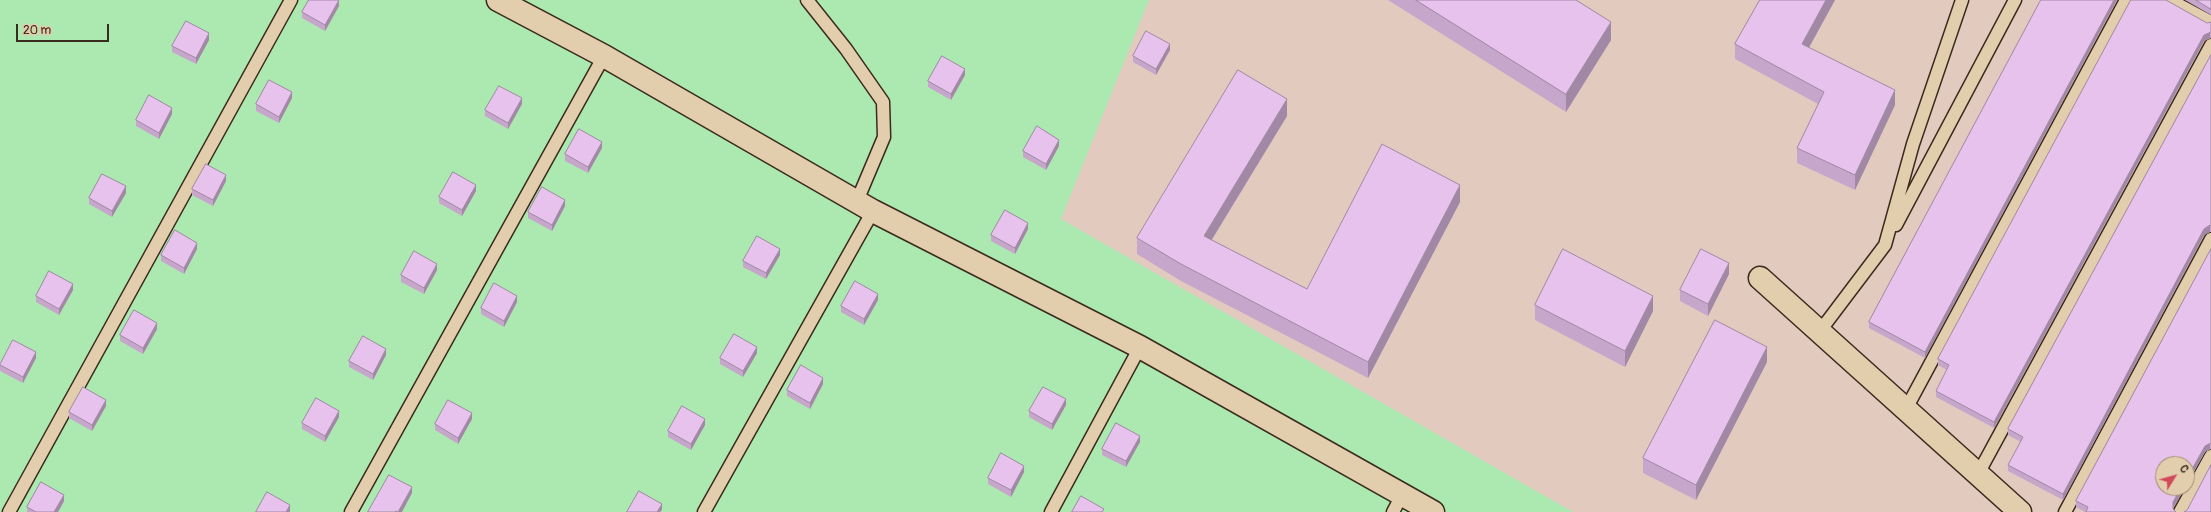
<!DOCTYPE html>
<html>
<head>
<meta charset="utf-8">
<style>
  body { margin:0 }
  #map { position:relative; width:2211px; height:512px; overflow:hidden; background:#e3cabf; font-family:Pangolin,sans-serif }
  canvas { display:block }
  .north { position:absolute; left:2155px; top:456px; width:40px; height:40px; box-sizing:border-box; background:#e2cdac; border:1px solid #9f8c73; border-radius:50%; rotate:53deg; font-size:11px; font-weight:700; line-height:16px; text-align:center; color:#3b2a1e }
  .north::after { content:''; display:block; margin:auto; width:14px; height:18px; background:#d1495b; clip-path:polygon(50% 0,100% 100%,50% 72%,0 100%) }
  .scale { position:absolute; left:16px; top:24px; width:93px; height:18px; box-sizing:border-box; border:2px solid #3b2a1e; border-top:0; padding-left:5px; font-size:12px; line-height:14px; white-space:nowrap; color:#3b2a1e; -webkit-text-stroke:3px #e2cdac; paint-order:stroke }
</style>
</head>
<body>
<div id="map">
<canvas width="2211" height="512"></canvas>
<div class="north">С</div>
<div class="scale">20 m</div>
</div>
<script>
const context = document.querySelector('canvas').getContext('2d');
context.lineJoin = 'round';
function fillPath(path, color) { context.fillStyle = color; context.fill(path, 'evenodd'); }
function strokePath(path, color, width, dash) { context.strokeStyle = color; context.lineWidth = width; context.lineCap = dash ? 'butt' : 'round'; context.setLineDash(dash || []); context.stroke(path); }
const green = new Path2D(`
  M 0,0 L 1149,0 L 1061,219 L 1573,512 L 0,512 Z`);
const lane = new Path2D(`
  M 807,0 L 846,49 L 883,102 L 884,137 L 857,201
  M 2170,0 L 2211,22
  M 1896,225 L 2015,0
  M 1820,331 L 1885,245 L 1913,144 L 1962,0
  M 1906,409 L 2126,0
  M 1978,474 L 2211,45
  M 9,512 L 291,0
  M 351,512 L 604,56
  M 704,512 L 873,211
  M 1051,512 L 1140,347
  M 1393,512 L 1402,495
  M 2065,512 L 2211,239
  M 2180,512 L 2211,456`);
const street = new Path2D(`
  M 498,0 L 604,56 L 873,211 L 1140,347 L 1433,512
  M 1760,278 L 2020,512`);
const wall = new Path2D(`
  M 1388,0 L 1576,0 L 1611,40 L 1566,112 Z
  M 1760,0 L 1835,0 L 1809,48 L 1895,105 L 1855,190 L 1797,163 L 1797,148 L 1818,104 L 1735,59 L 1735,44 Z
  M 2041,0 L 1925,358 L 1869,328 L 1869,322 Z
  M 2185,0 L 2211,0 L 2211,15 Z
  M 339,6 L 325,31 L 302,18 L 302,12 Z
  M 2211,22 L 2211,38 L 2204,41 L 1994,428 L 1936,397 L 1936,391 L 1947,370 L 1938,365 L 1938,359 L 2207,23 Z
  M 209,40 L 196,64 L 172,52 L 172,46 Z
  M 1170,50 L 1156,75 L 1133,62 L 1133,56 Z
  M 2211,55 L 2211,232 L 2210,232 L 2204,235 L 2063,500 L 2008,471 L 2008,465 L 2021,442 L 2008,435 L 2008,429 Z
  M 965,75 L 951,100 L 928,87 L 928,81 Z
  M 292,98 L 279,123 L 256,111 L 256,104 Z
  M 522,104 L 508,129 L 485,116 L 485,110 Z
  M 172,114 L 159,139 L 136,126 L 136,120 Z
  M 1287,116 L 1212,240 L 1307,289 L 1460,202 L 1368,378 L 1181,281 L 1137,254 L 1137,238 Z
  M 1059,146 L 1046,170 L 1023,157 L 1023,151 Z
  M 602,148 L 588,173 L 565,161 L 565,154 Z
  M 226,181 L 213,206 L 192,195 L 192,189 Z
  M 476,191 L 462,216 L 439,203 L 439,197 Z
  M 126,193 L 112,217 L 89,204 L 89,198 Z
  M 565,206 L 552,231 L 528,218 L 528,212 Z
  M 1028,229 L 1015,254 L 991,241 L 991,235 Z
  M 197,249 L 184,274 L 161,261 L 161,255 Z
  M 2211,249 L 2211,449 L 2205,452 L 2187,484 L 2187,464 L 2163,488 L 2185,488 L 2173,508 L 2085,512 L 2076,507 L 2076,501 Z
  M 780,255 L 766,279 L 743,267 L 743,261 Z
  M 437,270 L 424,294 L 401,282 L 401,275 Z
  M 1729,274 L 1708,316 L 1680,301 L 1680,290 Z
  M 73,290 L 59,315 L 36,302 L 36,296 Z
  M 878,300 L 864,325 L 841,312 L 841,306 Z
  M 517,302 L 504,327 L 481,314 L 481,308 Z
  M 1535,305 L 1653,311 L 1625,367 L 1535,320 Z
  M 157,329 L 143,354 L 120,341 L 120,335 Z
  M 757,353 L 743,377 L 720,364 L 720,358 Z
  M 386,355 L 373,380 L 349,367 L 349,361 Z
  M 36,358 L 23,383 L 0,371 L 0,364 Z
  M 1767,362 L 1696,500 L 1643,473 L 1643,458 Z
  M 823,384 L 810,409 L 787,396 L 787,390 Z
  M 1066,405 L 1052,430 L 1029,417 L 1029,411 Z
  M 106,406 L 92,431 L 69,418 L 69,412 Z
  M 339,417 L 325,442 L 302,429 L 302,423 Z
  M 472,419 L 458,444 L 435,430 L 435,424 Z
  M 705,425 L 691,450 L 668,437 L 668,431 Z
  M 1140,442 L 1126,467 L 1102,455 L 1102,449 Z
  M 1024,472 L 1011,497 L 988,484 L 988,478 Z
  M 64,501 L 58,512 L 27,512 L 27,507 Z`);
const shadedWall = new Path2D(`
  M 339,0 L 339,6 L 325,31 L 325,25 Z
  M 1826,0 L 1835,0 L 1802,60 L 1802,44 Z
  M 2114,0 L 2117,0 L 1925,358 L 1925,352 Z
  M 1611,22 L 1611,40 L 1566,112 L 1566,94 Z
  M 2210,31 L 2210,38 L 2204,41 L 1994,428 L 1994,422 L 2204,35 Z
  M 209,33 L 209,40 L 196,64 L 196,58 Z
  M 1170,44 L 1170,50 L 1156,75 L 1156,69 Z
  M 965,69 L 965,75 L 951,100 L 951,94 Z
  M 1895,90 L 1895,105 L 1855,190 L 1855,175 Z
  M 292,92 L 292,98 L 279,123 L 279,117 Z
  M 522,98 L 522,104 L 508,129 L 508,123 Z
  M 1287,99 L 1287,116 L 1204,252 L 1204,236 Z
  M 172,108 L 172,114 L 159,139 L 159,133 Z
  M 1059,140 L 1059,146 L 1046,170 L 1046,164 Z
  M 602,142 L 602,148 L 588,173 L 588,167 Z
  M 226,175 L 226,181 L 213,206 L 213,200 Z
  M 476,185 L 476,191 L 462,216 L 462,210 Z
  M 1460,185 L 1460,202 L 1368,378 L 1368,362 Z
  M 126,186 L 126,193 L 112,217 L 112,211 Z
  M 565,200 L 565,206 L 552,231 L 552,225 Z
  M 1028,223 L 1028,229 L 1015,254 L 1015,248 Z
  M 2210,225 L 2210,232 L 2204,235 L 2063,500 L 2063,494 L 2204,229 Z
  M 197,243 L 197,249 L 184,274 L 184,268 Z
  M 780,249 L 780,255 L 766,279 L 766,273 Z
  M 1729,263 L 1729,274 L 1708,316 L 1708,304 Z
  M 437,264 L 437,270 L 424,294 L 424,288 Z
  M 73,284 L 73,290 L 59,315 L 59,309 Z
  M 878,294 L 878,300 L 864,325 L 864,319 Z
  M 517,296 L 517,302 L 504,327 L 504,321 Z
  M 1653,296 L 1653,311 L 1625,367 L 1625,351 Z
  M 157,323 L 157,329 L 143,354 L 143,348 Z
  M 757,347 L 757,353 L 743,377 L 743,371 Z
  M 1767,347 L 1767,362 L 1696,500 L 1696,485 Z
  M 386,349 L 386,355 L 373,380 L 373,374 Z
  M 36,352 L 36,358 L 23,383 L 23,377 Z
  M 823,378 L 823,384 L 810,409 L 810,403 Z
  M 1066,399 L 1066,405 L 1052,430 L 1052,424 Z
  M 106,400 L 106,406 L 92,431 L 92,425 Z
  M 339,411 L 339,417 L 325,442 L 325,436 Z
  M 472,413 L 472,419 L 458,444 L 458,438 Z
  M 705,419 L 705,425 L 691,450 L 691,444 Z
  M 1140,436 L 1140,442 L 1126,467 L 1126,461 Z
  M 2210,442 L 2210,449 L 2205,452 L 2187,484 L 2187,478 L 2205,446 Z
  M 1024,466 L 1024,472 L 1011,497 L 1011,490 Z
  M 412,487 L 412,493 L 402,512 L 398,512 Z
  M 2181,488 L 2185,488 L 2173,508 L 2173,502 Z
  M 64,495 L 64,501 L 58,512 L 54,512 Z
  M 662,504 L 662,510 L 660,512 L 657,512 Z
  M 290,505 L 290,512 L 286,512 Z`);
const building = new Path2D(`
  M 309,0 L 339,0 L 325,25 L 302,12 Z
  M 1416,0 L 1576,0 L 1611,22 L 1566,94 Z
  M 1760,0 L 1826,0 L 1802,44 L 1895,90 L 1855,175 L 1797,148 L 1824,92 L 1735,44 Z
  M 2041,0 L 2114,0 L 1925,352 L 1869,322 Z
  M 2131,0 L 2166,0 L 2207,23 L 2211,22 L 2211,32 L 2204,35 L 1994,422 L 1936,391 L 1949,365 L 1938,359 Z
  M 2196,0 L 2211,0 L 2211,9 Z
  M 186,21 L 209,33 L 196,58 L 172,46 Z
  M 1146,31 L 1170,44 L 1156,69 L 1133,56 Z
  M 2211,55 L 2211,226 L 2210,225 L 2204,229 L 2063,494 L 2008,465 L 2023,437 L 2008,429 Z
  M 942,56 L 965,69 L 951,94 L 928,81 Z
  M 1238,70 L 1287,99 L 1204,236 L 1307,289 L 1382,144 L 1460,185 L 1368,362 L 1181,264 L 1137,238 Z
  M 269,80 L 292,92 L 279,117 L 256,104 Z
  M 499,86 L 522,98 L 508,123 L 485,110 Z
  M 149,95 L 172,108 L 159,133 L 136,120 Z
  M 1037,126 L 1059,140 L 1046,164 L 1023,151 Z
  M 579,129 L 602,142 L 588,167 L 565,154 Z
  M 206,164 L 226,175 L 213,200 L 192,189 Z
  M 453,172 L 476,185 L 462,210 L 439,197 Z
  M 102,174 L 126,186 L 112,211 L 89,198 Z
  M 542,187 L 565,200 L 552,225 L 528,212 Z
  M 1005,210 L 1028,223 L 1015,248 L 991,235 Z
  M 175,230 L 197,243 L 184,268 L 161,255 Z
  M 757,236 L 780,249 L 766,273 L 743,261 Z
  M 1563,249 L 1653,296 L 1625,351 L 1535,305 Z
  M 1701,249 L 1729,263 L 1708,304 L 1680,290 Z
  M 2211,249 L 2211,443 L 2205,446 L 2187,478 L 2187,464 L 2163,464 L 2163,488 L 2181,488 L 2173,502 L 2173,509 L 2176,512 L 2086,512 L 2088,507 L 2076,501 Z
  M 414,251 L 437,264 L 424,288 L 401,275 Z
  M 49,271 L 73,284 L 59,309 L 36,296 Z
  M 855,281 L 878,294 L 864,319 L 841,306 Z
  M 494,283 L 517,296 L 504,321 L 481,308 Z
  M 134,310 L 157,323 L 143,348 L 120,335 Z
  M 1715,320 L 1767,347 L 1696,485 L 1643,458 Z
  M 734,334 L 757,347 L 743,371 L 720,358 Z
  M 363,336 L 386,349 L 373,374 L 349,361 Z
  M 13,340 L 36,352 L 23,377 L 0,365 Z
  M 801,365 L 823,378 L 810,403 L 787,390 Z
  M 83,387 L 106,400 L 92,425 L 69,412 Z
  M 1043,387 L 1066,399 L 1052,424 L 1029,411 Z
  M 316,398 L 339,411 L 325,436 L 302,423 Z
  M 448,400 L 472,413 L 458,438 L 435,424 Z
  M 682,406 L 705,419 L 691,444 L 668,431 Z
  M 1116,423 L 1140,436 L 1126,461 L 1102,449 Z
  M 1001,453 L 1024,466 L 1011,490 L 988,478 Z
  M 2211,465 L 2211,512 L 2184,512 L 2187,510 Z
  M 389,475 L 412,487 L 398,512 L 396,511 L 395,512 L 368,512 Z
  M 41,482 L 64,495 L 54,512 L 36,512 L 27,507 Z
  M 639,491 L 662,504 L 657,512 L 627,512 Z
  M 267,492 L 290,505 L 286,512 L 256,512 Z
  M 1081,496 L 1104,509 L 1102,512 L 1072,512 Z`);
fillPath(green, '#abe9b0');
strokePath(lane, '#3b2a1e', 15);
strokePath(street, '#3b2a1e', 25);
strokePath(lane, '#e2cdac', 12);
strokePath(street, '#e2cdac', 22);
fillPath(wall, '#c6a7cb');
fillPath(shadedWall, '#a188a5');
fillPath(building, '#e6c2ec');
strokePath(building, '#a188a5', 1);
</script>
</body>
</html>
